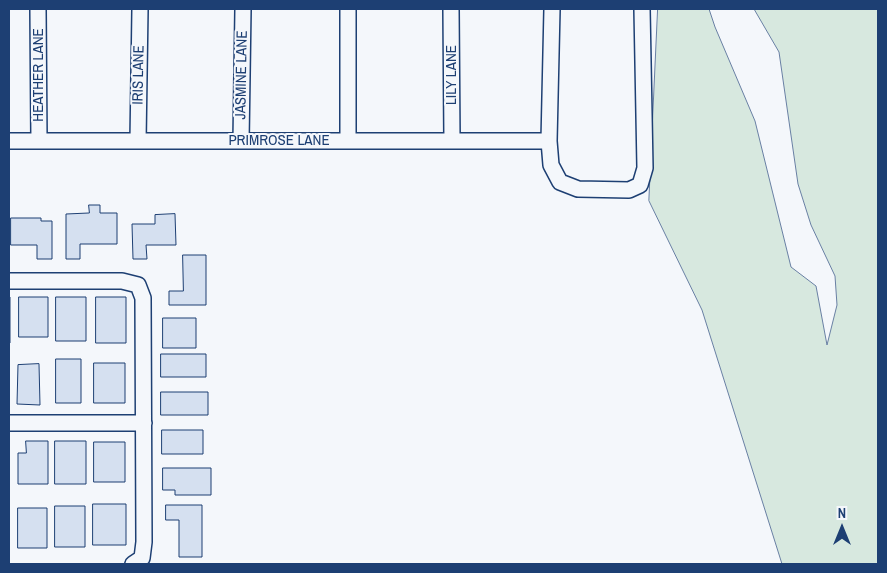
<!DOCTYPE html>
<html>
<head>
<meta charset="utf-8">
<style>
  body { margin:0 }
  #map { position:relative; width:887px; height:573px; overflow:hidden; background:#f4f7fb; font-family:"Archivo Narrow",sans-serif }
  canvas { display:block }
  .frame { position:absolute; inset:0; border:10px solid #1d3f73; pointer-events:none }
  .north { position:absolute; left:817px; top:503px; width:50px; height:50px; -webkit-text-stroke:4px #f4f7fb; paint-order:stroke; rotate:0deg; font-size:14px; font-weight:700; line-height:20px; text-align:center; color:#1d3f73 }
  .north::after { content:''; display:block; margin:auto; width:18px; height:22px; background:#1d3f73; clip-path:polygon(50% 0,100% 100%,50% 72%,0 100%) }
</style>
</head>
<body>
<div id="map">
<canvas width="887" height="573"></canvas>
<div class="frame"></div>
<div class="north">N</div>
</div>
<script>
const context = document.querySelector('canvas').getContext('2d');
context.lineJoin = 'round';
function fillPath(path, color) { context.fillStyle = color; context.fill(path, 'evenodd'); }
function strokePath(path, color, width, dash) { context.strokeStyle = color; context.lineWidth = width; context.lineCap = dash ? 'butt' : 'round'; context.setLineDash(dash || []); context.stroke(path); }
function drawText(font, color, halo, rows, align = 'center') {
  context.font = font + ' "Archivo Narrow",sans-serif'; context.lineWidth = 4; context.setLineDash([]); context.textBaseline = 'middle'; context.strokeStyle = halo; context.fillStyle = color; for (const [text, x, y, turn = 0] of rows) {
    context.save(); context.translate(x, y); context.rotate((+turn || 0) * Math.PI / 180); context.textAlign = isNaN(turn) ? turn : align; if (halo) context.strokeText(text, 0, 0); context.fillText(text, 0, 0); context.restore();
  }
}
const green = new Path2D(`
  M 658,9 L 709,9 L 715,27 L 755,121 L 791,267 L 816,286 L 827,345 L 837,305 L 835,276 L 811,225 L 798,184 L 779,52 L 754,9 L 878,9 L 878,564 L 782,564 L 702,310 L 649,201 Z`);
const building = new Path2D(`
  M 89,205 L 100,205 L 100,213 L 117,213 L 117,244 L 80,244 L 80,259 L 66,259 L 66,214 L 89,213 Z
  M 175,214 L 176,245 L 146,245 L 147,259 L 133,259 L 132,224 L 155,224 L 155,215 Z
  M 11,218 L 41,218 L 41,221 L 52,221 L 52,259 L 37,259 L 37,245 L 11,245 Z
  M 183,255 L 206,255 L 206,305 L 169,305 L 169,291 L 183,291 Z
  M 9,297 L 10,297 L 10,343 L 9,343 Z
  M 19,297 L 48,297 L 48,337 L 19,337 Z
  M 56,297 L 86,297 L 86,341 L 56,341 Z
  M 96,297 L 126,297 L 126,343 L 96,343 Z
  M 163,318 L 196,318 L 196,348 L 163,348 Z
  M 161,354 L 206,354 L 206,377 L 161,377 Z
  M 56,359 L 81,359 L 81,403 L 56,403 Z
  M 94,363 L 125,363 L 125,403 L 94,403 Z
  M 39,364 L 40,405 L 17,404 L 18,365 Z
  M 161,392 L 208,392 L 208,415 L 161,415 Z
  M 162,430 L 203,430 L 203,454 L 162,454 Z
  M 26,441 L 48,441 L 48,484 L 18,484 L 18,453 L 26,453 Z
  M 55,441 L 86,441 L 86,484 L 55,484 Z
  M 94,442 L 125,442 L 125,482 L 94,482 Z
  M 163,468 L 211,468 L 211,495 L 175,495 L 175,490 L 163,490 Z
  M 93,504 L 126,504 L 126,545 L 93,545 Z
  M 166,505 L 202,505 L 202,557 L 179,557 L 179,520 L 166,520 Z
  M 55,506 L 85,506 L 85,547 L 55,547 Z
  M 18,508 L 47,508 L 47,548 L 18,548 Z`);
const street = new Path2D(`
  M 38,9 L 39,141
  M 348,9 L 348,141
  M 451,9 L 452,141
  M 552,9 L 549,141 L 551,165 L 560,182 L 578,189 L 629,190 L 640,185 L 645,168 L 642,9
  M 9,141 L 549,141
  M 138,141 L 140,9
  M 241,141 L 243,9
  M 9,281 L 122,281 L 138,285 L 143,298 L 144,542 L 142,558 L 133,564
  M 9,423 L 144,423`);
const streetNames = [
  ["HEATHER LANE",39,75,-90],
  ["IRIS LANE",139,75,-89],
  ["JASMINE LANE",242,75,-89],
  ["LILY LANE",452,75,-90],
  ["PRIMROSE LANE",279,141]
];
fillPath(green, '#d7e8df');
strokePath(green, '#687fa3', 1);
fillPath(building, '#d5e0f0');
strokePath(building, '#1d3f73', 1);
strokePath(street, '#1d3f73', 18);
strokePath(street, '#f4f7fb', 15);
drawText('15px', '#1d3f73', '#f4f7fb', streetNames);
</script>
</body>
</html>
